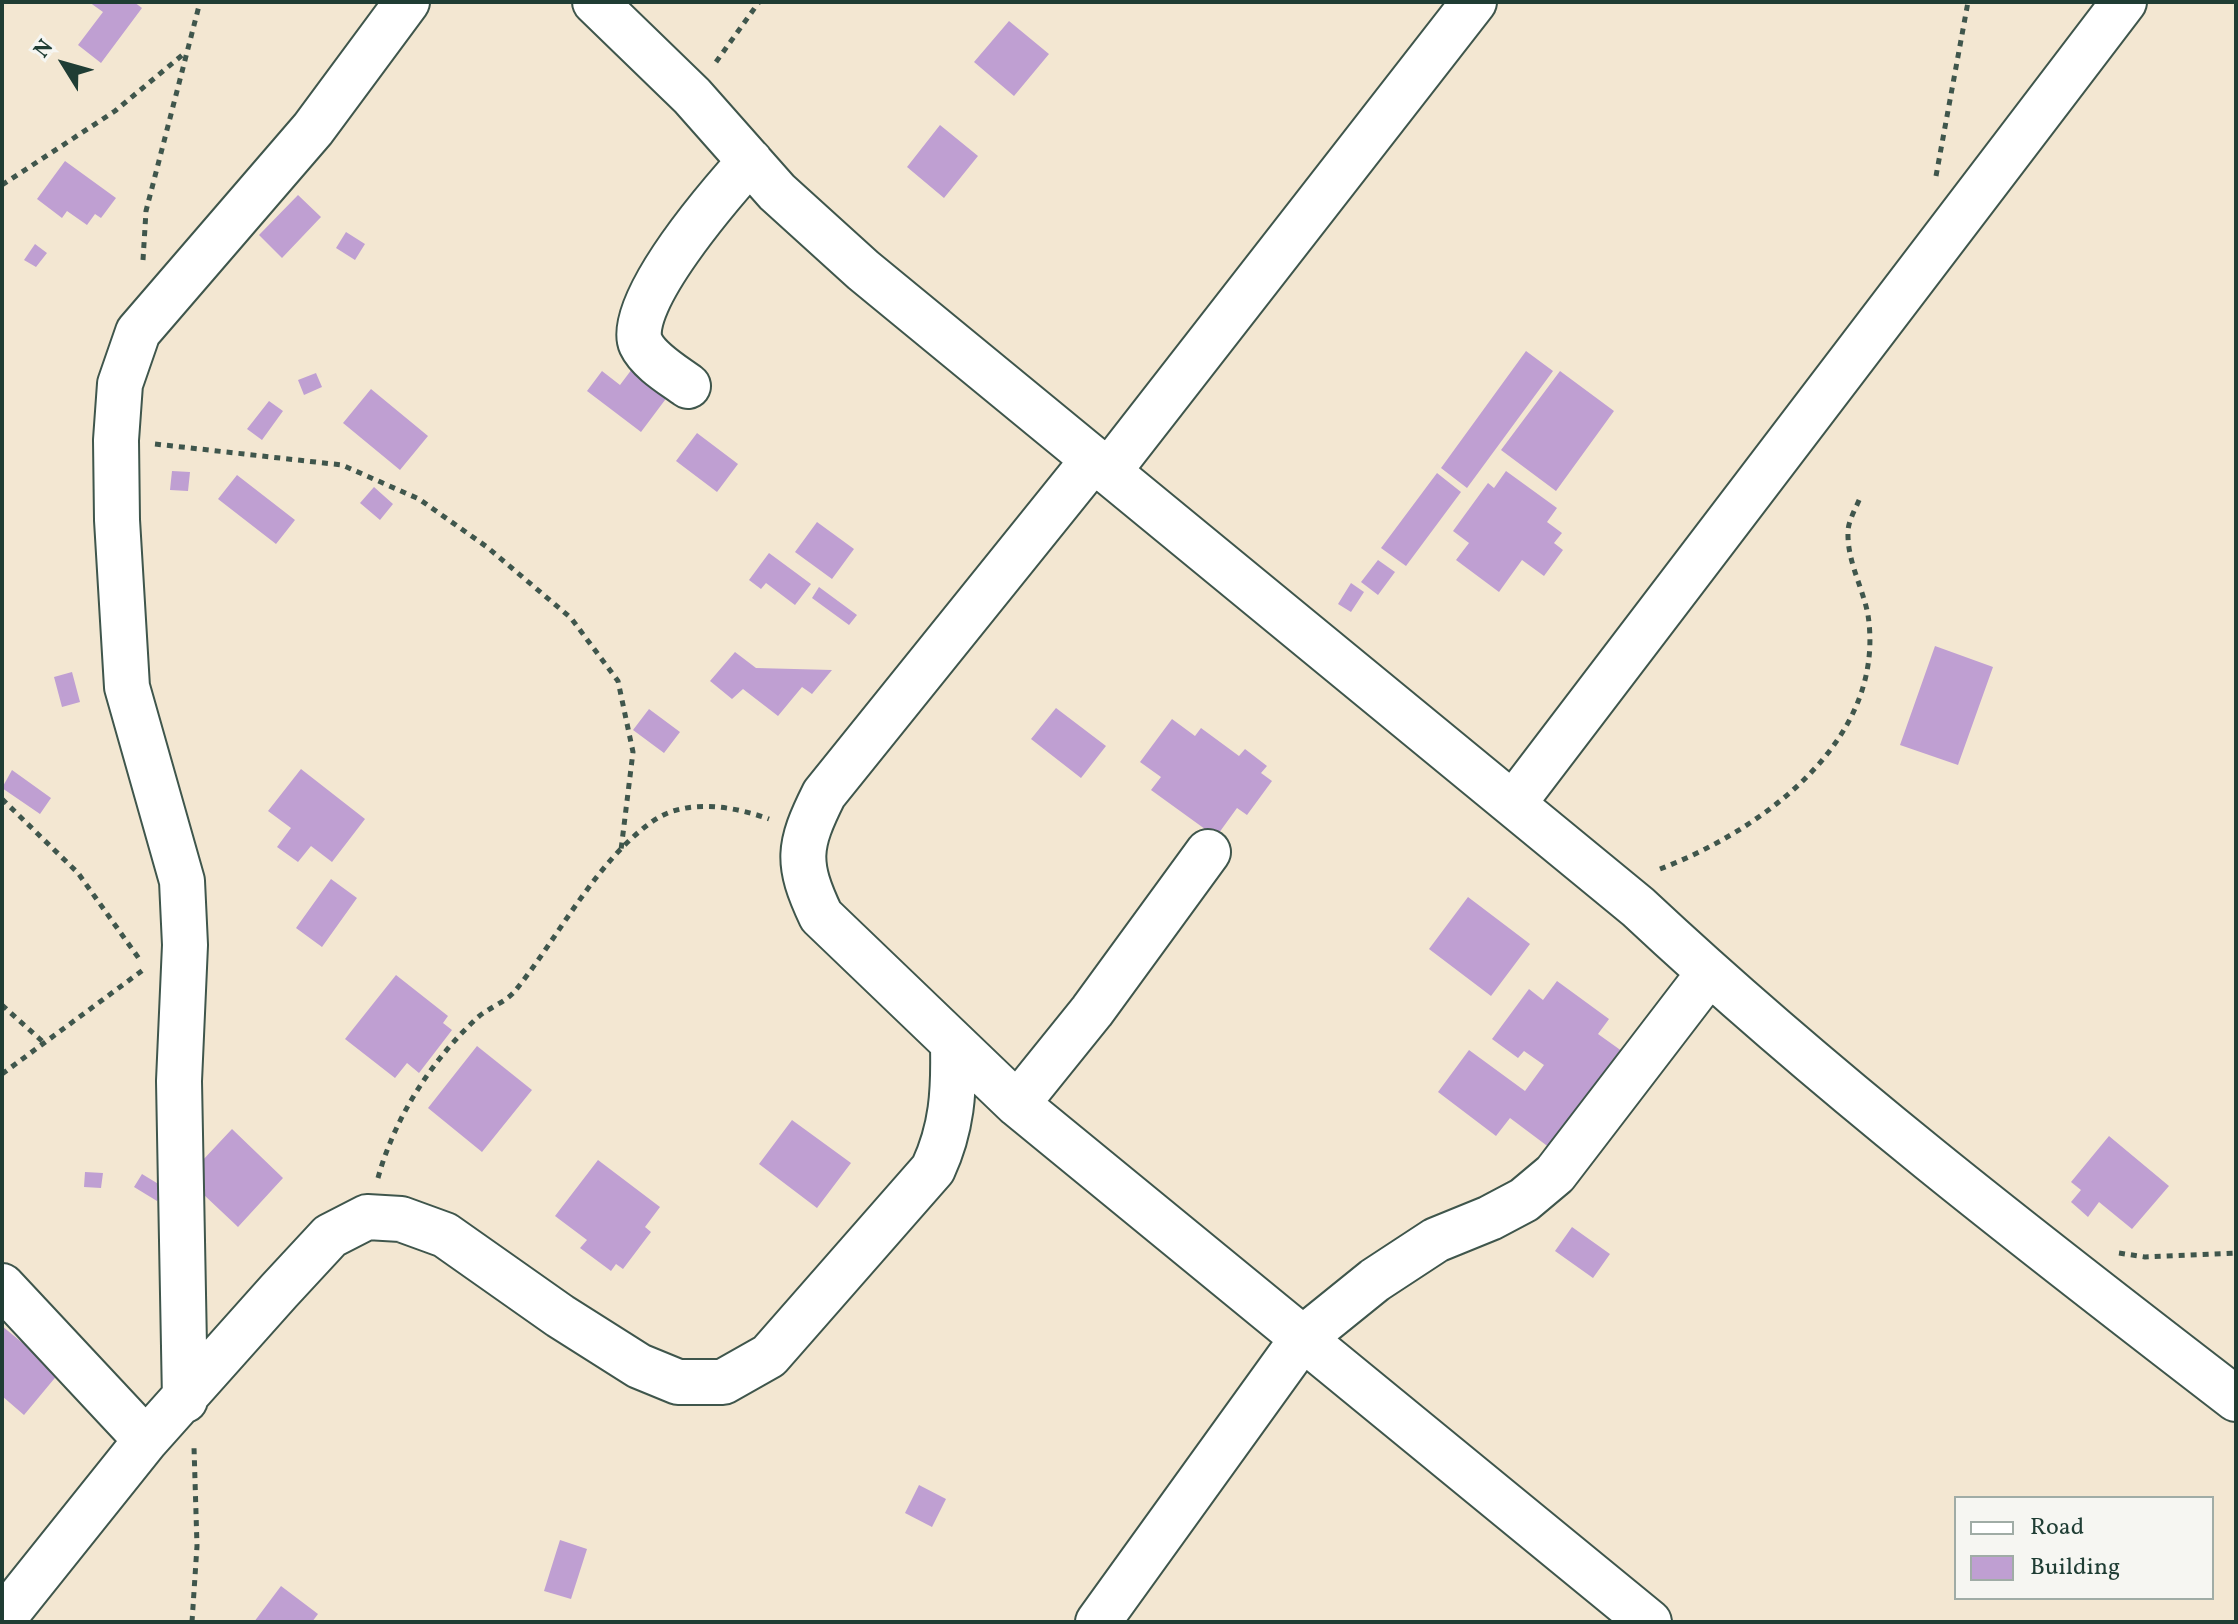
<!DOCTYPE html>
<html>
<head>
<meta charset="utf-8">
<style>
  body { margin:0 }
  #map { position:relative; width:2238px; height:1624px; overflow:hidden; background:#f3e7d2; font-family:Vollkorn,serif }
  canvas { display:block }
  .frame { position:absolute; inset:0; border:4px solid #1f3d34; pointer-events:none }
  .legend { position:absolute; left:1954px; top:1496px; width:260px; height:104px; box-sizing:border-box; background:#f6f6f2; border:2px solid #a0aca6; margin:0; padding:10px 14px; list-style:none; font-size:24px; color:#1f3d34 }
  .legend li { display:flex; align-items:center; gap:16px; height:40px }
  .legend b { width:40px; border:2px solid #a0aca6 }
  .north { position:absolute; left:24px; top:24px; width:80px; height:80px; -webkit-text-stroke:6px #f6f6f2; paint-order:stroke; rotate:307deg; font-size:22px; font-weight:700; line-height:32px; text-align:center; color:#1f3d34 }
  .north::after { content:''; display:block; margin:auto; width:28px; height:36px; background:#1f3d34; clip-path:polygon(50% 0,100% 100%,50% 72%,0 100%) }
</style>
</head>
<body>
<div id="map">
<canvas width="2238" height="1624"></canvas>
<div class="frame"></div>
<ul class="legend">
<li><b style="height:10px;background:#fff"></b>Road</li>
<li><b style="height:22px;background:#bf9fd2"></b>Building</li>
</ul>
<div class="north">N</div>
</div>
<script>
const context = document.querySelector('canvas').getContext('2d');
context.lineJoin = 'round';
function fillPath(path, color) { context.fillStyle = color; context.fill(path, 'evenodd'); }
function strokePath(path, color, width, dash) { context.strokeStyle = color; context.lineWidth = width; context.lineCap = dash ? 'butt' : 'round'; context.setLineDash(dash || []); context.stroke(path); }
const building = new Path2D(`
  M 89,2 L 134,2 L 142,8 L 101,63 L 78,45 L 103,12 Z
  M 1009,21 L 1049,54 L 1014,96 L 974,62 Z
  M 940,125 L 978,156 L 944,198 L 907,167 Z
  M 65,161 L 116,198 L 101,218 L 95,214 L 87,225 L 67,211 L 62,218 L 37,199 Z
  M 298,195 L 321,217 L 282,258 L 259,235 Z
  M 346,232 L 365,244 L 355,260 L 336,248 Z
  M 35,244 L 47,253 L 36,267 L 24,260 Z
  M 1526,351 L 1553,371 L 1467,488 L 1441,468 Z
  M 632,369 L 668,396 L 641,432 L 587,391 L 602,371 L 620,385 Z
  M 1560,371 L 1614,411 L 1556,491 L 1501,450 Z
  M 316,373 L 322,387 L 304,395 L 298,380 Z
  M 371,389 L 428,436 L 400,470 L 343,423 Z
  M 269,401 L 283,411 L 262,440 L 247,429 Z
  M 697,433 L 738,464 L 717,492 L 676,461 Z
  M 172,471 L 190,472 L 188,491 L 170,490 Z
  M 1506,471 L 1557,508 L 1547,522 L 1562,533 L 1554,543 L 1563,550 L 1544,576 L 1522,560 L 1499,592 L 1456,560 L 1469,543 L 1453,531 L 1488,483 L 1494,488 Z
  M 1437,473 L 1461,492 L 1406,566 L 1381,548 Z
  M 237,475 L 295,520 L 276,544 L 218,499 Z
  M 374,487 L 393,504 L 380,520 L 360,503 Z
  M 817,522 L 854,549 L 832,579 L 795,552 Z
  M 769,553 L 811,584 L 795,605 L 766,583 L 761,589 L 749,580 Z
  M 1378,560 L 1395,572 L 1378,595 L 1361,582 Z
  M 1351,583 L 1364,592 L 1351,612 L 1338,604 Z
  M 819,587 L 857,615 L 849,625 L 812,598 Z
  M 1935,646 L 1993,667 L 1958,765 L 1900,745 Z
  M 735,652 L 756,668 L 832,670 L 812,694 L 802,687 L 778,716 L 743,689 L 732,699 L 710,681 Z
  M 72,672 L 80,702 L 62,707 L 54,677 Z
  M 1056,708 L 1106,746 L 1081,778 L 1031,739 Z
  M 649,709 L 680,732 L 664,753 L 633,730 Z
  M 1172,719 L 1195,736 L 1201,728 L 1239,756 L 1245,749 L 1267,766 L 1261,773 L 1272,781 L 1247,815 L 1237,808 L 1216,837 L 1151,790 L 1161,777 L 1140,762 Z
  M 301,769 L 365,819 L 332,862 L 311,846 L 298,862 L 277,847 L 291,828 L 268,811 Z
  M 12,770 L 51,798 L 40,814 L 2,788 Z
  M 331,879 L 357,898 L 322,947 L 296,928 Z
  M 1468,897 L 1530,944 L 1491,996 L 1429,949 Z
  M 396,975 L 448,1016 L 443,1023 L 452,1030 L 419,1073 L 407,1063 L 395,1078 L 345,1039 Z
  M 1557,981 L 1609,1019 L 1598,1034 L 1626,1054 L 1554,1151 L 1510,1118 L 1496,1136 L 1438,1092 L 1469,1050 L 1525,1091 L 1544,1065 L 1524,1051 L 1518,1058 L 1492,1039 L 1529,989 L 1543,1000 Z
  M 477,1046 L 532,1090 L 482,1152 L 428,1108 Z
  M 792,1120 L 851,1163 L 817,1208 L 759,1164 Z
  M 232,1129 L 283,1178 L 238,1227 L 186,1178 Z
  M 2109,1136 L 2169,1186 L 2132,1229 L 2099,1202 L 2088,1217 L 2071,1202 L 2081,1190 L 2071,1182 Z
  M 598,1160 L 660,1207 L 645,1227 L 651,1232 L 623,1269 L 616,1264 L 611,1271 L 580,1248 L 587,1240 L 555,1216 Z
  M 85,1172 L 103,1173 L 101,1188 L 84,1187 Z
  M 142,1174 L 165,1188 L 157,1201 L 134,1187 Z
  M 1572,1227 L 1610,1254 L 1593,1278 L 1555,1251 Z
  M 2,1326 L 59,1373 L 24,1415 L 2,1396 Z
  M 919,1485 L 946,1499 L 932,1527 L 905,1513 Z
  M 560,1540 L 587,1549 L 571,1599 L 544,1591 Z
  M 281,1586 L 318,1614 L 312,1622 L 254,1622 Z`);
const path = new Path2D(`
  M 716,62 L 759,2
  M 1936,176 L 1968,2
  M 2,185 L 115,111 L 186,52
  M 143,260 L 146,211 L 200,2
  M 155,444 L 342,465 L 419,499 L 487,547 L 571,618 L 618,681 L 633,752 L 621,850
  M 2,799 L 78,873 L 140,960
  M 1660,869 C 1762,830 1887,740 1868,615 C 1863,588 1847,561 1848,532 C 1848,521 1856,508 1860,498
  M 2,1005 L 42,1041
  M 2,1074 L 143,970
  M 378,1178 C 394,1119 431,1061 476,1019 C 487,1008 505,1003 515,991 C 558,938 596,861 653,821 C 686,798 733,806 769,819
  M 2119,1253 L 2145,1257 L 2236,1253
  M 192,1622 L 197,1546 L 194,1447`);
const street = new Path2D(`
  M 595,2 L 692,96 L 777,192 L 863,270 L 1638,907 C 1826,1083 2032,1242 2236,1399
  M 688,386 C 673,375 649,361 641,344 C 623,305 724,190 750,161
  M 1093,460 L 824,794 C 798,846 796,863 821,916 L 1017,1104 L 1649,1622
  M 1108,472 L 1474,2
  M 1513,804 L 2124,2
  M 1017,1104 L 1092,1011 L 1208,852
  M 2,1286 L 146,1440
  M 185,1400 L 179,1081 L 185,945 L 182,881 L 127,687 L 117,520 L 116,440 L 120,384 L 138,332 L 313,129 L 407,2
  M 2,1620 L 146,1440 L 279,1291 L 330,1236 L 367,1217 L 401,1219 L 445,1235 L 560,1316 L 639,1366 L 678,1382 L 723,1382 L 769,1356 L 933,1169 C 952,1128 954,1092 953,1047
  M 1098,1622 L 1302,1339 L 1375,1280 L 1436,1240 L 1490,1218 L 1524,1200 L 1555,1174 L 1709,973`);
fillPath(building, '#bf9fd2');
strokePath(street, '#3f564c', 48);
strokePath(path, '#3f564c', 5, [6, 6]);
strokePath(street, '#fff', 44);
</script>
</body>
</html>
